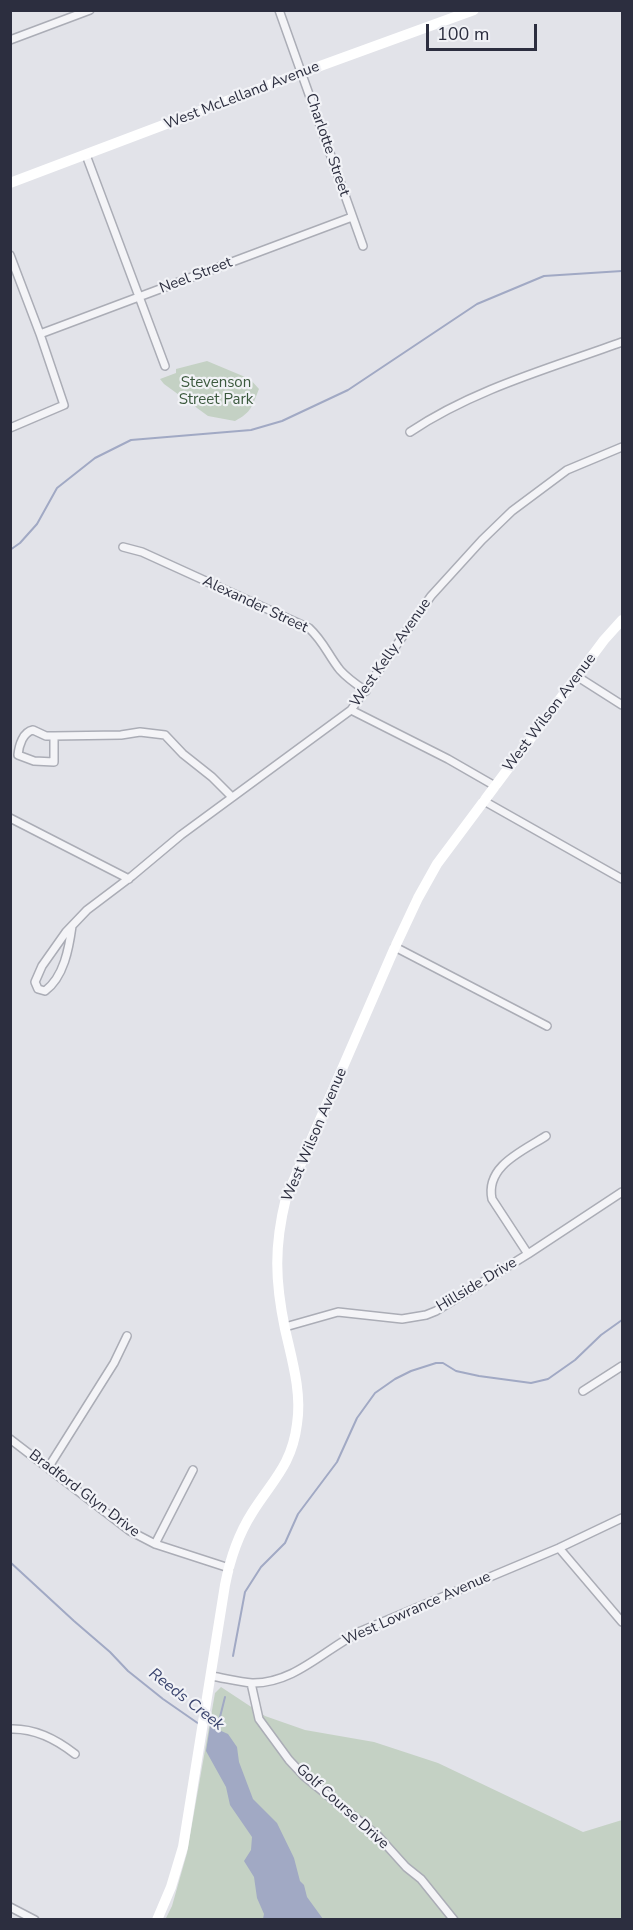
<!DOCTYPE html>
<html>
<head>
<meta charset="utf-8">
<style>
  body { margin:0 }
  #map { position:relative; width:633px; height:1930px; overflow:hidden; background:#e2e3e9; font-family:"Nunito Sans",sans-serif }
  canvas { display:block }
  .frame { position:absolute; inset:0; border:12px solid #2c2e3f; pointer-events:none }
  .scale { position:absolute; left:426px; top:24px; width:111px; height:27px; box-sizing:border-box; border:3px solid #2c2e3f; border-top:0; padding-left:8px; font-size:18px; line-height:21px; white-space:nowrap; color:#2c2e3f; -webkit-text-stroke:4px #f1f2f6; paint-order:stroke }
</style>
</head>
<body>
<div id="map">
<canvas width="633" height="1930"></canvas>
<div class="frame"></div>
<div class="scale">100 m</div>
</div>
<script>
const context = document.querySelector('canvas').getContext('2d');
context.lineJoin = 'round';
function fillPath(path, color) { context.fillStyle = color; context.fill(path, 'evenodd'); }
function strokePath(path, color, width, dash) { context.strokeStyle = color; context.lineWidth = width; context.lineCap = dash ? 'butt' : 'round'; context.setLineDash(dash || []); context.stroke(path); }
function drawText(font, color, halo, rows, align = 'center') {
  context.font = font + ' "Nunito Sans",sans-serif'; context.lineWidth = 4.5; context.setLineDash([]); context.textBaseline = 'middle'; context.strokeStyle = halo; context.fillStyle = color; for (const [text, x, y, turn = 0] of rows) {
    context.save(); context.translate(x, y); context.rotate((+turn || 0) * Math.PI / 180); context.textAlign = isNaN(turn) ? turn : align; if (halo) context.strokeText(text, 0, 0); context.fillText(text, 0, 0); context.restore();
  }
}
const green = new Path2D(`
  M 207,361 L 250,379 L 259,389 C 252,406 252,412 235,421 L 208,416 L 164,384 L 160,379 L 176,373 L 176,369 Z
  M 221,1687 L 265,1716 L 305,1730 L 374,1742 L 438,1763 L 583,1832 L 622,1820 L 622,1919 L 165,1920 L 172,1906 L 187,1853 L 215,1693 Z`);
const water = new Path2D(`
  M 210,1726 L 228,1734 L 237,1747 L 239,1762 L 253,1799 L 277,1823 L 294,1858 L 300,1881 L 304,1885 L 307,1897 L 323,1919 L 263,1919 L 264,1914 L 257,1898 L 254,1877 L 244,1861 L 251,1850 L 252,1837 L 230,1805 L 226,1787 L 206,1751 Z`);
const stream = new Path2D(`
  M 10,550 L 20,543 L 37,524 L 57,488 L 95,458 L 131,440 L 251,430 L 282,421 L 348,390 L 477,304 L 544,276 L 622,271
  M 10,1562 L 74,1621 L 110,1652 L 128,1671 L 163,1699 L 199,1724
  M 233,1656 L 245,1592 L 261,1567 L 285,1543 L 298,1514 L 337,1462 L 357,1418 L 375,1393 L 395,1379 L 411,1371 L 436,1363 L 443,1363 L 456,1371 L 479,1376 L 531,1383 L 548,1379 L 575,1360 L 601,1335 L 622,1320
  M 217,1729 L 225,1697`);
const street = new Path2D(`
  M 279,10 L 363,246
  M 10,40 L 90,10
  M 86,155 L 165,366
  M 10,255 L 40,334 L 64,405 L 10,428
  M 40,334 L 352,217
  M 410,432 C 474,389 551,368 622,342
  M 123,547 L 142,552 L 309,628 C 324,642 328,655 340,670 C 348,679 357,685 366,691
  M 578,677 L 622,705
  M 351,710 L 448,759 L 495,786
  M 33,730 L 46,736 L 54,736 L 54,762 L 34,761 L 18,755 C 19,745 23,732 33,730 Z
  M 54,736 L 121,735 L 140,732 L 165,735 L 183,754 L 212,777 L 232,797
  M 484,801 L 622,879
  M 10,818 L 129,879
  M 72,926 C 69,948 64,977 45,991 L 38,989 L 35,982 L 42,966 L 66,932 L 87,910 L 132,876 L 181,835 L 351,710 L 431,596 L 482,540 L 512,511 L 567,470 L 622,447
  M 395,947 L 547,1026
  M 528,1254 L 492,1199 C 485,1166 523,1151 546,1136
  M 285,1327 L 338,1312 L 402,1319 L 426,1315 L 436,1311 L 528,1254 L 622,1192
  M 583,1391 L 622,1366
  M 10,1439 L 130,1531 L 155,1544 L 229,1568
  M 48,1468 L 114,1363 L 127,1336
  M 155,1544 L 193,1470
  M 559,1548 L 622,1622
  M 211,1676 C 224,1678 239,1682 252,1683 C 294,1684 325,1649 361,1631 L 559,1548 L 622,1518
  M 251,1683 L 259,1719 L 289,1760 L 304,1776 L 379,1837 L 406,1867 L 421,1879 L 454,1920
  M 10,1729 C 35,1728 56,1739 75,1754
  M 10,1907 L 35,1920`);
const secondary = new Path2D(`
  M 10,183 L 301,73 L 474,10
  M 157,1920 L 171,1887 L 183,1847 L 225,1585 C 230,1559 238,1535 252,1513 C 272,1481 292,1465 297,1424 C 302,1393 292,1360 285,1329 C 275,1281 274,1246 286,1198 L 395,947 L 418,898 L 437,864 L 604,640 L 622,620`);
const streetNames = [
  ["West McLelland Avenue",242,96,-21],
  ["Charlotte Street",327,145,71],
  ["Neel Street",196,276,-21],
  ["Alexander Street",255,605,25],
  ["West Kelly Avenue",391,653,-55],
  ["West Wilson Avenue",550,713,-53],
  ["West Wilson Avenue",315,1135,-67],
  ["Hillside Drive",477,1285,-31],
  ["Bradford Glyn Drive",84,1494,37],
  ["West Lowrance Avenue",417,1609,-24],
  ["Golf Course Drive",342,1807,42]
];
const parkNames = [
  ["Stevenson",216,383],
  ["Street Park",216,400]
];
const waterNames = [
  ["Reeds Creek",186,1700,38]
];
fillPath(green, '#c4d1c4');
fillPath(water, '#a1a9c4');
strokePath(stream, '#a1a9c4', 2);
strokePath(street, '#abadb6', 10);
strokePath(street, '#f4f4f7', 7);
strokePath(secondary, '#fff', 10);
drawText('15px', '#2c2e3f', '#f1f2f6', streetNames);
drawText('15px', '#3b593d', '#f1f2f6', parkNames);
drawText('italic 16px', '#3a446e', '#f1f2f6', waterNames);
</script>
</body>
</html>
